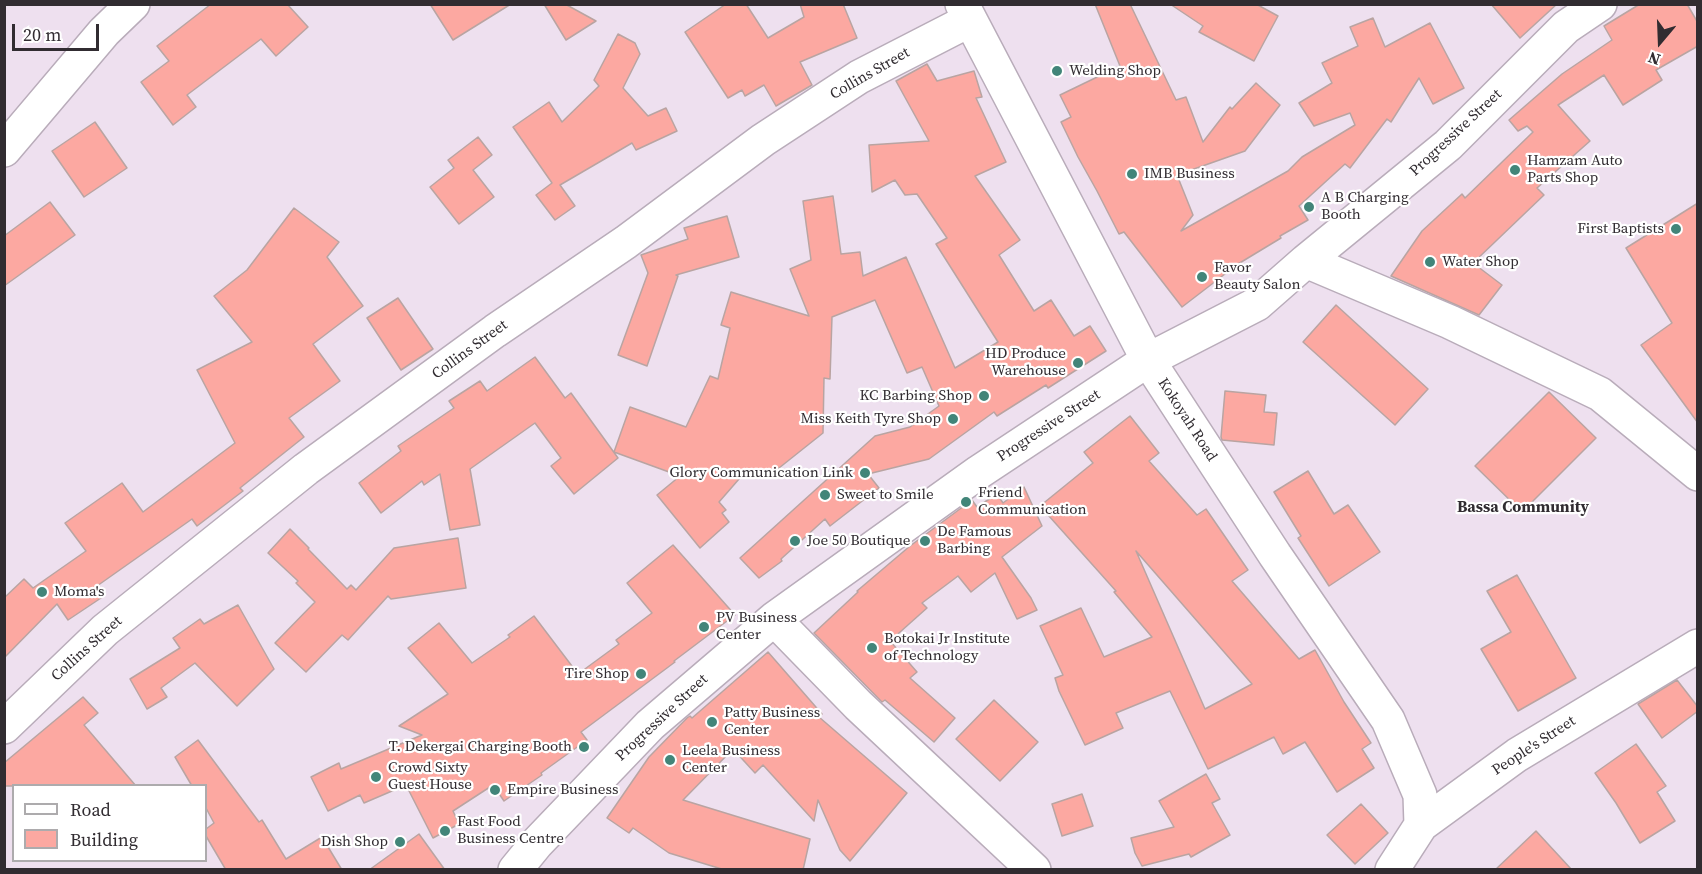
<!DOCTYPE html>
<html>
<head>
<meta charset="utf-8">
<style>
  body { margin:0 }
  #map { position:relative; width:1702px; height:874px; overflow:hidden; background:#eee0ef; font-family:"Source Serif 4",serif }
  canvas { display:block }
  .frame { position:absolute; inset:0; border:6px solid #312c31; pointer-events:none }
  .legend { position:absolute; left:12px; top:784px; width:195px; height:78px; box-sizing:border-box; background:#fff; border:2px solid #adabad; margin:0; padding:8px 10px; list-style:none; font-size:18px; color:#312c31 }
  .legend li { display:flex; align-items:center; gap:12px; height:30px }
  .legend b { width:30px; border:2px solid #adabad }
  .north { position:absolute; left:1630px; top:12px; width:60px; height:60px; -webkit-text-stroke:4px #fff; paint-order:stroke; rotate:199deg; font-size:16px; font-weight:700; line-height:24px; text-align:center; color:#312c31 }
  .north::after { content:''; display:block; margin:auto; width:21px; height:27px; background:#312c31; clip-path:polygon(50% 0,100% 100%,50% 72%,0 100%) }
  .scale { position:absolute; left:12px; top:24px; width:87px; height:27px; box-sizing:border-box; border:3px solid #312c31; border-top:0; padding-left:8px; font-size:18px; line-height:21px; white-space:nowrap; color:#312c31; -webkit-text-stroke:4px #fff; paint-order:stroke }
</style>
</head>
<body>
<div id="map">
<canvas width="1702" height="874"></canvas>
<div class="frame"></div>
<ul class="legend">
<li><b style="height:8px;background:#fff"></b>Road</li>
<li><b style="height:16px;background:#fca8a1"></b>Building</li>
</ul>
<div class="north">N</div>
<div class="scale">20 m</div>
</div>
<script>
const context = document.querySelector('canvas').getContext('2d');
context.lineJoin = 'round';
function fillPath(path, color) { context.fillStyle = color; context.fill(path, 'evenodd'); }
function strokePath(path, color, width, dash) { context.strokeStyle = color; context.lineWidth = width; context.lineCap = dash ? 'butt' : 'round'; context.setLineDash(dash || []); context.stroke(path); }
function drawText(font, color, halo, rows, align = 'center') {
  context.font = font + ' "Source Serif 4",serif'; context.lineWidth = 4.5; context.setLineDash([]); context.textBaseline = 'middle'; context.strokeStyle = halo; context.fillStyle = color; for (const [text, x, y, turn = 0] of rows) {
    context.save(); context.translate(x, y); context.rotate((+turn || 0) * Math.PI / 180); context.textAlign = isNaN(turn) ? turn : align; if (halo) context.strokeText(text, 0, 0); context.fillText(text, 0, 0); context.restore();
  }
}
const building = new Path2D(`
  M 211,4 L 287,4 L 308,27 L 276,56 L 261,39 L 187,95 L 196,107 L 173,125 L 141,82 L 169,61 L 157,46 Z
  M 430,4 L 511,4 L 453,40 Z
  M 544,4 L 565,4 L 596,21 L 566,40 Z
  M 726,4 L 746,4 L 768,38 L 804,17 L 800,4 L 843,4 L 857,38 L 800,62 L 812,85 L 776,106 L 764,85 L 745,96 L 742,90 L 728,98 L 685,32 Z
  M 1095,4 L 1130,4 L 1176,100 L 1186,97 L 1203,142 L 1230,107 L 1232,109 L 1256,83 L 1280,105 L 1245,151 L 1177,175 L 1193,215 L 1181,231 L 1288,171 L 1302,157 L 1355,125 L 1350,113 L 1314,126 L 1299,103 L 1332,83 L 1322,63 L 1358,46 L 1350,27 L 1373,18 L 1385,47 L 1430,23 L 1464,88 L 1433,104 L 1419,78 L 1391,122 L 1387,119 L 1350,168 L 1345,164 L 1299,206 L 1308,220 L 1280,236 L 1281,238 L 1238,264 L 1182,307 L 1124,232 L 1119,234 L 1097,191 L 1078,157 L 1061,122 L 1071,117 L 1060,95 L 1120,66 Z
  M 1170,4 L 1256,4 L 1278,16 L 1254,61 L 1199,32 L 1203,26 Z
  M 1491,4 L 1557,4 L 1520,38 Z
  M 1640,4 L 1687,4 L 1698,23 L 1698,46 L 1656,70 L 1662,80 L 1623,105 L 1604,75 L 1558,105 L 1590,141 L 1537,188 L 1544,195 L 1473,263 L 1502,285 L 1479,315 L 1391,276 L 1422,231 L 1462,194 L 1465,198 L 1533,132 L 1527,126 L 1518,131 L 1509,120 L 1562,74 L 1612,40 L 1604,26 Z
  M 618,34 L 635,43 L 640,54 L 623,88 L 648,116 L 666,108 L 677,131 L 636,150 L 632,143 L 560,185 L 575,206 L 555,220 L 536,195 L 552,183 L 513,127 L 549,102 L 562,122 L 599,86 L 594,80 Z
  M 927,64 L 937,81 L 974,71 L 982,97 L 976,98 L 1006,162 L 975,176 L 1020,240 L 999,255 L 1034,311 L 1051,300 L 1074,336 L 1090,326 L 1106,351 L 1048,388 L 1046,385 L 997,416 L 994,412 L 929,459 L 868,474 L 879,488 L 830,526 L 825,519 L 781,559 L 782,561 L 759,578 L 740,558 L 875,436 L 910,427 L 939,406 L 922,367 L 907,373 L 875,300 L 832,317 L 830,379 L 824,378 L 823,433 L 774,472 L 746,471 L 719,502 L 726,510 L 722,513 L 729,522 L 700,548 L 657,495 L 680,476 L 614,452 L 630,407 L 686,427 L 710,376 L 718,379 L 730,328 L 721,325 L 731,292 L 809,316 L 790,269 L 811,260 L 803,201 L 833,196 L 841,254 L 860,252 L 863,276 L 906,257 L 955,368 L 998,342 L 936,244 L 947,238 L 917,194 L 905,195 L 895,180 L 872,192 L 869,145 L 929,141 L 896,81 Z
  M 95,122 L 127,168 L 84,197 L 52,151 Z
  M 478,137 L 492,155 L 473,170 L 494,197 L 459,224 L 430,187 L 454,168 L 448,160 Z
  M 50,202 L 75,235 L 4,286 L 4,236 Z
  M 1698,203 L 1698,423 L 1641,345 L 1672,323 L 1626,248 Z
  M 294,208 L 339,242 L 327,257 L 363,306 L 313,344 L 340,381 L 289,418 L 304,437 L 240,488 L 243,491 L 197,526 L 192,519 L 97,586 L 104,596 L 68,620 L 57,604 L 4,658 L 4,598 L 24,579 L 33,588 L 86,551 L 65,523 L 122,483 L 143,512 L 235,443 L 197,370 L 252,342 L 214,296 L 247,270 Z
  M 727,216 L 739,257 L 676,275 L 678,276 L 647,366 L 618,355 L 648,273 L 641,255 L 688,239 L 684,228 Z
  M 398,298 L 433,349 L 401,370 L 367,318 Z
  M 1336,305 L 1428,389 L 1395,425 L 1303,342 Z
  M 535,357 L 565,398 L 571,393 L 618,458 L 574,494 L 551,466 L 561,458 L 535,423 L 470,469 L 480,525 L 450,530 L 440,474 L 424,485 L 422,481 L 381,513 L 359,483 L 401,451 L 398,446 L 454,408 L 449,401 L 480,381 L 487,391 Z
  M 1225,391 L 1266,395 L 1264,412 L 1277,413 L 1274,445 L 1222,440 L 1221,437 Z
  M 1549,392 L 1596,438 L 1522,512 L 1475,466 Z
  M 1130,416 L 1159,453 L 1149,461 L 1197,515 L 1206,509 L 1248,570 L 1232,581 L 1299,659 L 1315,650 L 1344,702 L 1371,743 L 1362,749 L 1374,768 L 1337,792 L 1305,742 L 1283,754 L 1274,737 L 1208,769 L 1170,691 L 1116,713 L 1123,728 L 1085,745 L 1059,691 L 1055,678 L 1063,675 L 1040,626 L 1081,608 L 1104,657 L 1152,637 L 1114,592 L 1116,591 L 1040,506 L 1093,463 L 1084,452 ZM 1136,551 L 1252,684 L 1205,709 Z
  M 1308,471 L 1334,514 L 1348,505 L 1380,552 L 1329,586 L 1298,538 L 1301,536 L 1274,492 Z
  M 1024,487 L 1042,526 L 1002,557 L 1031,598 L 1037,610 L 1017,619 L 995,573 L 971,592 L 958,576 L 922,603 L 927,608 L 890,641 L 917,672 L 910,678 L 955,718 L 934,742 L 885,700 L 882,702 L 814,633 L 858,592 L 857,591 L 910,546 L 972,500 L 977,507 L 997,494 L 1003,503 Z
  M 290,529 L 309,548 L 308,549 L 347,589 L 351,585 L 356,590 L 394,548 L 458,538 L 466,588 L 391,599 L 388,596 L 348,640 L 342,635 L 306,672 L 275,643 L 315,602 L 296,583 L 298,581 L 268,553 Z
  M 673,545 L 735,615 L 674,661 L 675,662 L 581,732 L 587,740 L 541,773 L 542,775 L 504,801 L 493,785 L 453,811 L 459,824 L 433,838 L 406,785 L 364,803 L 360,795 L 328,811 L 311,777 L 339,763 L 341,769 L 422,735 L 399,726 L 448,694 L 408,648 L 439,623 L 472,663 L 510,637 L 508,635 L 534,616 L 578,674 L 619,644 L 616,640 L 652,613 L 627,583 Z
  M 1517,575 L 1576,678 L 1518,711 L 1481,649 L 1511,632 L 1487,591 Z
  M 238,605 L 274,669 L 237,706 L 195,663 L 161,688 L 167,697 L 147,709 L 130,679 L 180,648 L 173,638 L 200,619 L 204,624 Z
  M 768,652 L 822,714 L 819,717 L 907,793 L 850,861 L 840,850 L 818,800 L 814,821 L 763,765 L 755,773 L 733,749 L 683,800 L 810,839 L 803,870 L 725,870 L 669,853 L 633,828 L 629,833 L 607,818 L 649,757 L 687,718 L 690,716 L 692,718 Z
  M 1677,680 L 1698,707 L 1698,711 L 1662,738 L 1638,704 Z
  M 83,697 L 98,713 L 84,725 L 136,786 L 4,786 L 4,763 Z
  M 994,700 L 1038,742 L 1000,781 L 956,739 Z
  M 198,740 L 259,822 L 262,820 L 286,859 L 322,837 L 342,870 L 226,870 L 206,836 L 206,829 L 214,823 L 206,808 L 206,786 L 192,786 L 175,757 Z
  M 1636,744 L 1666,786 L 1657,792 L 1675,821 L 1640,843 L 1616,803 L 1595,773 Z
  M 1206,774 L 1220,799 L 1212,803 L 1230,835 L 1191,857 L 1189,854 L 1142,866 L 1135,853 L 1131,838 L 1174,827 L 1159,801 Z
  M 1082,794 L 1093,826 L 1062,836 L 1052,804 Z
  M 1361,804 L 1388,833 L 1355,864 L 1327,835 Z
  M 1536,831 L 1572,870 L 1495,870 Z
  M 419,834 L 445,870 L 369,870 Z`);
const minor = new Path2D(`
  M 962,4 L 1148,360 L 1275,555 L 1388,720 L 1420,795 L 1421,825
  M 4,150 L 104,32 L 133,4
  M 1306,261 L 1450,322 L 1600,394 L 1698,474
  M 774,619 L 858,705 L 1034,870
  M 4,727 L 105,630 L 306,469 L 495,331 L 626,242 L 763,140 L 859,77 L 970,20
  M 515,870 L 537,843 L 650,725 L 774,619 L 979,472 L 1148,360 L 1257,304 L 1306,261 L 1448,145 L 1566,27 L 1600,4
  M 1392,870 L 1421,825 L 1517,755 L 1698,646`);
const markers = [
  [1057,71,6,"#428579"],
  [1515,170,6,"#428579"],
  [1132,174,6,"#428579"],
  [1309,207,6,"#428579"],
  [1676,229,6,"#428579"],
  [1430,262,6,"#428579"],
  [1202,277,6,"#428579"],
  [1078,363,6,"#428579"],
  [984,396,6,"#428579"],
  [953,419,6,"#428579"],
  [865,473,6,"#428579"],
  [825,495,6,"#428579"],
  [966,502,6,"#428579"],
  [795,541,6,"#428579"],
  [925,541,6,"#428579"],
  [42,592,6,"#428579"],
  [704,627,6,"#428579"],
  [872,648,6,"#428579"],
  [641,674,6,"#428579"],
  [712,722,6,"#428579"],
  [584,747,6,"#428579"],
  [670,760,6,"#428579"],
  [376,777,6,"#428579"],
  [495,790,6,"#428579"],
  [445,831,6,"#428579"],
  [400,842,6,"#428579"]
];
const poiNames = [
  ["Welding Shop",1069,71],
  ["Hamzam Auto",1527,161],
  ["Parts Shop",1527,178],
  ["IMB Business",1144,174],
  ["A B Charging",1321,198],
  ["Booth",1321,215],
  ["First Baptists",1664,229,"right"],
  ["Water Shop",1442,262],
  ["Favor",1214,268],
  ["Beauty Salon",1214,285],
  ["HD Produce",1066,354,"right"],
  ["Warehouse",1066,371,"right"],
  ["KC Barbing Shop",972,396,"right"],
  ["Miss Keith Tyre Shop",941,419,"right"],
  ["Glory Communication Link",853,473,"right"],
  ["Friend",978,493],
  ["Communication",978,510],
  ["Sweet to Smile",837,495],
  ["De Famous",937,532],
  ["Barbing",937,549],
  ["Joe 50 Boutique",807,541],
  ["Moma's",54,592],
  ["PV Business",716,618],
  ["Center",716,635],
  ["Botokai Jr Institute",884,639],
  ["of Technology",884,656],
  ["Tire Shop",629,674,"right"],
  ["Patty Business",724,713],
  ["Center",724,730],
  ["T. Dekergai Charging Booth",572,747,"right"],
  ["Leela Business",682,751],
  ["Center",682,768],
  ["Crowd Sixty",388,768],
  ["Guest House",388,785],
  ["Empire Business",507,790],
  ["Fast Food",457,822],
  ["Business Centre",457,839],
  ["Dish Shop",388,842,"right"]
];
const streetNames = [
  ["Collins Street",870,74,-30],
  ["Progressive Street",1456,133,-43],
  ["Collins Street",470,350,-36],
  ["Kokoyah Road",1187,420,57],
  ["Progressive Street",1049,426,-33],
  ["Collins Street",87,649,-42],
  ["Progressive Street",662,718,-43],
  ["People's Street",1534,746,-33]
];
const neighbourhoodNames = [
  ["Bassa Community",1523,508]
];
fillPath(building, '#fca8a1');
strokePath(building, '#b9a4a2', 1.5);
strokePath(minor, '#b9acba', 36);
strokePath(minor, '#fff', 33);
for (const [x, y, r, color] of markers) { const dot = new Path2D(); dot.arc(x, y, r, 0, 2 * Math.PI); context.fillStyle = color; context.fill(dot); strokePath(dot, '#fff', 2); }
drawText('15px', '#312c31', '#fff', poiNames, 'left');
drawText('15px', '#312c31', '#fff', streetNames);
drawText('bold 16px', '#312c31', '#fff', neighbourhoodNames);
</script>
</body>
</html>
